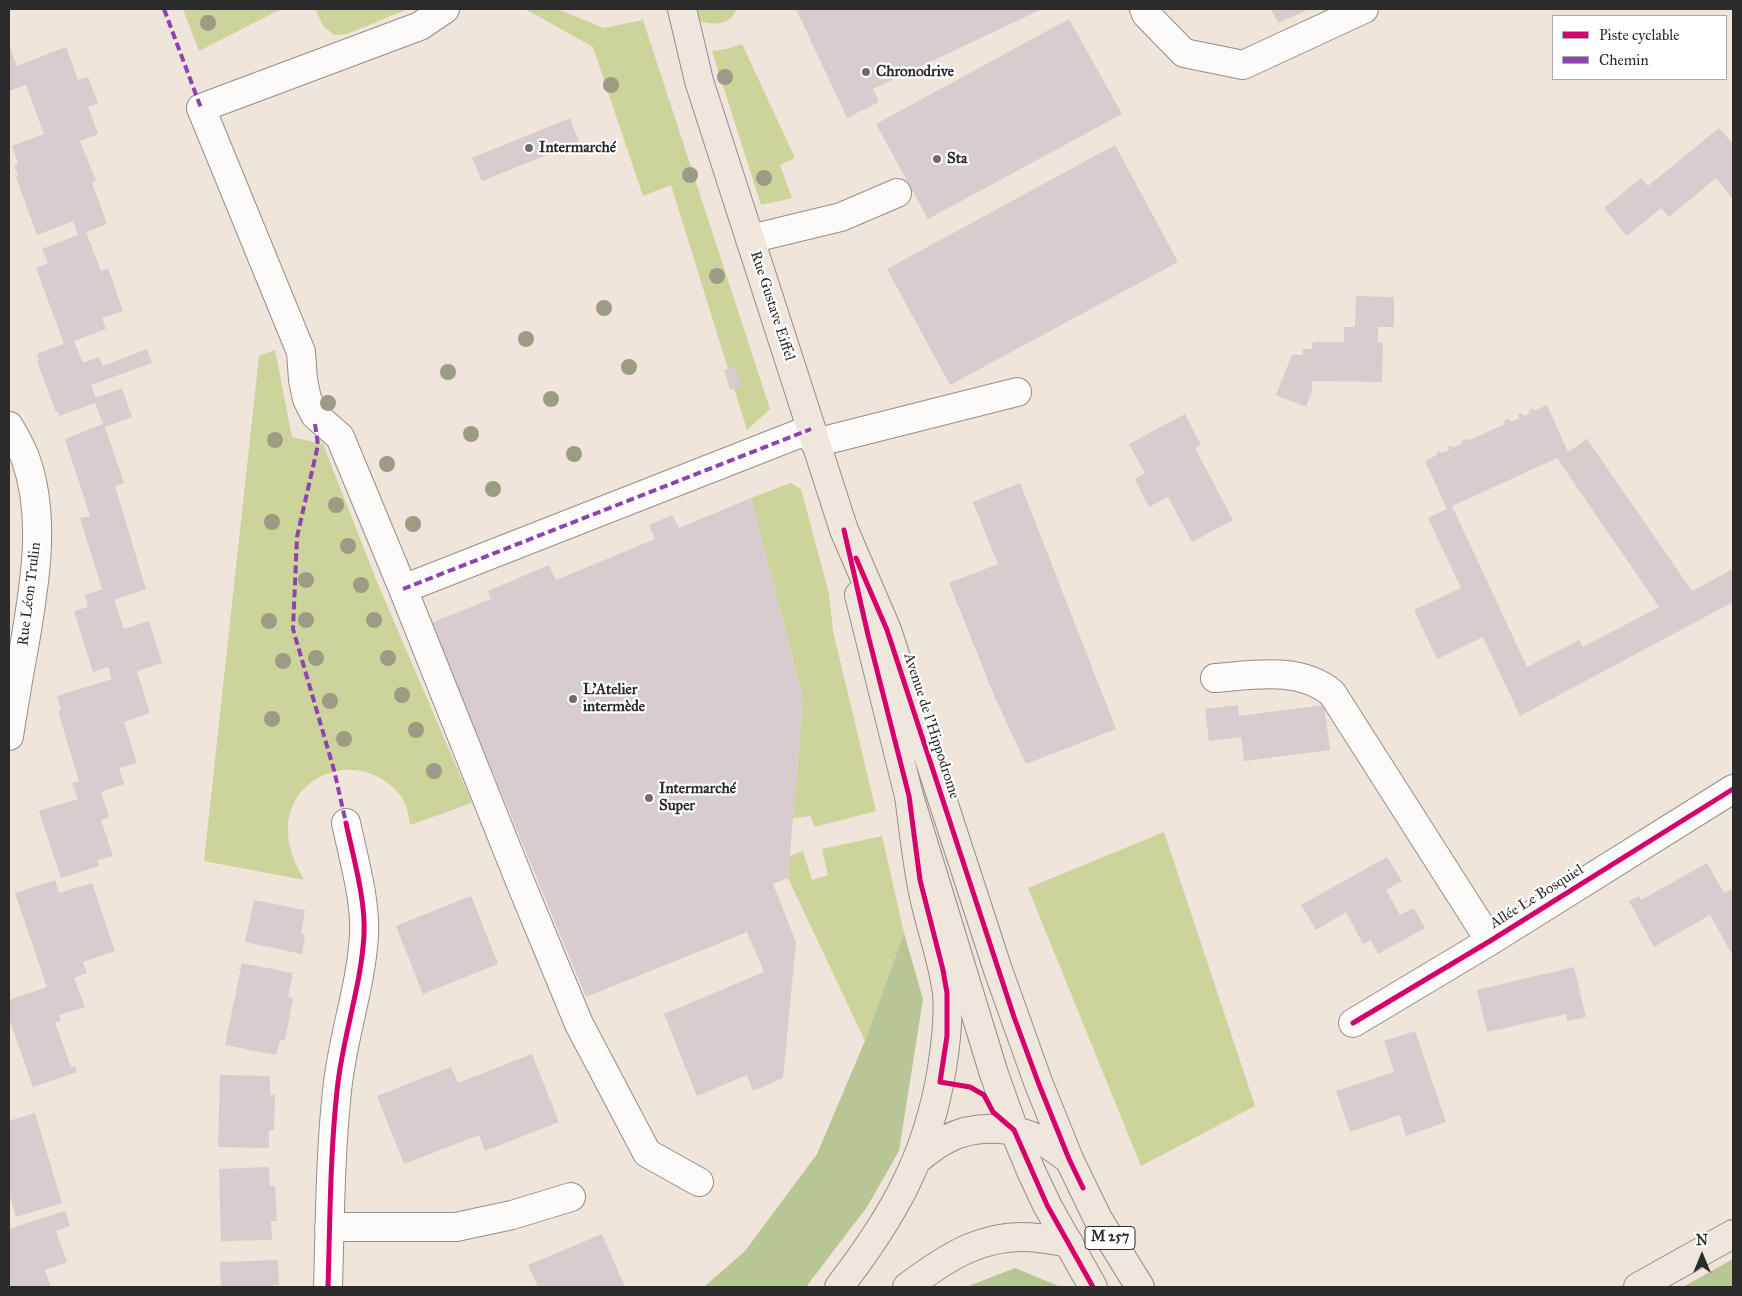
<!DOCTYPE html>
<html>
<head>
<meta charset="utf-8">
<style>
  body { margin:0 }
  #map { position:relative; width:1742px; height:1296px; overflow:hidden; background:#efe5da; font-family:"IM FELL Great Primer",serif }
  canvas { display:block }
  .frame { position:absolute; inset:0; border:10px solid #2b2b2b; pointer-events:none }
  .legend { position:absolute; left:1552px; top:15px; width:175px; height:65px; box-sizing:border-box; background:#fff; border:1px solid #aaa; margin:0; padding:6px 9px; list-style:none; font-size:15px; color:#2b2b2b }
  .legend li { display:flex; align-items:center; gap:10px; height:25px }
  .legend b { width:25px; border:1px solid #aaa }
  .north { position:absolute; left:1677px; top:1231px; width:50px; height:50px; -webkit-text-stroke:4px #fff; paint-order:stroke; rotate:0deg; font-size:14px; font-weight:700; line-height:20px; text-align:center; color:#2b2b2b }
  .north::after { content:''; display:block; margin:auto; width:18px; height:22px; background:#2b2b2b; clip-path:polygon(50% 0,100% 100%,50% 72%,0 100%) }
</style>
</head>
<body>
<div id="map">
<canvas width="1742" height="1296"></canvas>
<div class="frame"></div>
<ul class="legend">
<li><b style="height:6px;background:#d6006c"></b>Piste cyclable</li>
<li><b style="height:6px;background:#8e44ad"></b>Chemin</li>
</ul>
<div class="north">N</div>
</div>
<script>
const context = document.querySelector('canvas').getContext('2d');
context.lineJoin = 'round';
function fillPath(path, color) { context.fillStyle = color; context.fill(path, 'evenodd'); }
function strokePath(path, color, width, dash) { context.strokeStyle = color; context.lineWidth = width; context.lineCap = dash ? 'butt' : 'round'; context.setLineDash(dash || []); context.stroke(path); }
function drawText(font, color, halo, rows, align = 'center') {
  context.font = font + ' "IM FELL Great Primer",serif'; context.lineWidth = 4.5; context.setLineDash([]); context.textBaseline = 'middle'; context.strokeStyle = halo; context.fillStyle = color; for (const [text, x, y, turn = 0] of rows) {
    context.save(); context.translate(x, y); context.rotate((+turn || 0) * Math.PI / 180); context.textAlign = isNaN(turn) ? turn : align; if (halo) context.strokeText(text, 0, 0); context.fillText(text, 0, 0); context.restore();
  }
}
const green = new Path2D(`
  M 183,9 L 279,9 L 279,10 L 199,51 Z
  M 315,9 L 408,9 L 347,34 L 334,35 L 323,26 Z
  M 525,9 L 557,9 L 604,28 L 643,20 L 770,409 L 747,430 L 671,185 L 643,196 L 593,47 Z
  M 697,9 L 737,9 C 730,25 716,25 701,22 Z
  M 742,44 L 795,158 L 780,165 L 792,198 L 761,205 L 712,51 L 727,49 Z
  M 275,350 L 292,437 L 323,444 L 377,582 L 472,803 L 410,825 C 409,819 408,811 406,806 C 403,798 397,790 390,785 C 349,750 284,779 288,834 C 289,851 296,865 304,880 L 204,861 L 259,356 Z
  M 791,483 L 801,489 L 829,594 L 833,631 L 876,811 L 815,827 L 810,816 L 793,818 L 803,697 L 751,498 Z
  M 1164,832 L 1255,1106 L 1141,1166 L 1028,888 Z
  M 882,836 L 904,933 L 865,1041 L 788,878 L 790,856 L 803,851 L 812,880 L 828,875 L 822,849 Z`);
const forest = new Path2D(`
  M 904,933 L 923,999 L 899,1151 L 867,1207 L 806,1287 L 704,1287 L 745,1251 L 817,1154 L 865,1041 Z
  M 1733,1259 L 1733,1287 L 1683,1287 Z
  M 1015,1268 L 1061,1287 L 966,1287 Z`);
const building = new Path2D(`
  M 796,9 L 1042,9 L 873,89 L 879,102 L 847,118 Z
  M 1271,9 L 1310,9 L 1278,23 Z
  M 1069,19 L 1122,114 L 928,219 L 876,124 Z
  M 9,45 L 17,66 L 66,47 L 78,80 L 88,77 L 98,103 L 88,107 L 98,134 L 80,141 L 96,181 L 92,183 L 107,224 L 86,232 L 101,271 L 108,268 L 123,311 L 102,318 L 106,329 L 74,341 L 83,363 L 99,357 L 103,366 L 147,349 L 152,363 L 91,385 L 96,398 L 122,388 L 132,417 L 105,427 L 124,483 L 115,486 L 146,589 L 114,600 L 124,629 L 149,621 L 162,663 L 137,671 L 150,713 L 124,722 L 137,763 L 119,768 L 124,784 L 101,792 L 109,817 L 101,820 L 113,856 L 97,860 L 99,866 L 61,878 L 39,811 L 78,799 L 72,783 L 79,781 L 58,711 L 61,710 L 57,696 L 112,679 L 108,667 L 93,672 L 74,611 L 88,607 L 85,595 L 102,589 L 80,518 L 90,516 L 65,439 L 103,424 L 95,403 L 59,416 L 58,411 L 56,412 L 37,361 L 39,360 L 37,354 L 64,344 L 36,268 L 48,263 L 42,249 L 78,235 L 73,221 L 37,235 L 16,177 L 18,175 L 14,166 L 18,164 L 12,146 L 44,134 L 26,85 L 9,91 Z
  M 570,118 L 579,142 L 482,181 L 472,158 Z
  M 1719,128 L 1733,144 L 1733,199 L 1716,178 L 1669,217 L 1661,208 L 1627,236 L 1604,208 L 1641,178 L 1648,186 Z
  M 1115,145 L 1178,262 L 950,385 L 887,269 Z
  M 1356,296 L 1394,297 L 1394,327 L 1378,327 L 1378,342 L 1383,343 L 1382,382 L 1312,381 L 1312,391 L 1306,407 L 1276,395 L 1292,355 L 1303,355 L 1303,349 L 1312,349 L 1313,342 L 1344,342 L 1344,327 L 1355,327 Z
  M 735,367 L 741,387 L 730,390 L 724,370 Z
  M 1547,405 L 1568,452 L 1587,439 L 1692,591 L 1733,569 L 1733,602 L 1520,716 L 1483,637 L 1437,659 L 1414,610 L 1461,588 L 1428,518 L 1447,509 L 1425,461 L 1437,455 L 1436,452 L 1440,451 L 1441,453 L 1449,450 L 1448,447 L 1452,445 L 1453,448 L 1463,443 L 1462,440 L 1467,439 L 1468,441 L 1505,424 L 1504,421 L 1509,419 L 1510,422 L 1519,418 L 1518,415 L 1522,413 L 1524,416 L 1530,413 L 1529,411 L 1533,408 L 1534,411 ZM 1557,458 L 1659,607 L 1583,647 L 1579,640 L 1527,667 L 1452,506 Z
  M 1185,414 L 1201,445 L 1195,448 L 1233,520 L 1192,542 L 1168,497 L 1149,507 L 1135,479 L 1145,473 L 1129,444 Z
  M 1020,483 L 1116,729 L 1026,764 L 995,698 L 949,583 L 998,564 L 973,502 Z
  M 751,498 L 803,697 L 788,878 L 773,884 L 796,942 L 783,1078 L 753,1091 L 747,1075 L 697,1096 L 664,1014 L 764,972 L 747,932 L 586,997 L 431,623 L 491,599 L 488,591 L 549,565 L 556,580 L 655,539 L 649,525 L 672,515 L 679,528 Z
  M 1238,705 L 1239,716 L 1324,705 L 1330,750 L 1244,761 L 1241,737 L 1209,741 L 1205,709 Z
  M 1387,857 L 1402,881 L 1386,890 L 1400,915 L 1414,908 L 1425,928 L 1378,954 L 1371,940 L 1363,944 L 1346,912 L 1316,930 L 1301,905 Z
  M 1707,863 L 1724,893 L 1733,888 L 1733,956 L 1710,915 L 1654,947 L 1629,901 L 1639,896 L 1641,900 Z
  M 55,880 L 59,893 L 92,883 L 115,951 L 83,962 L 87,973 L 74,978 L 85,1007 L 59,1015 L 61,1021 L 55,1023 L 71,1067 L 75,1066 L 77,1072 L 33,1087 L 9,1018 L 9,1000 L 47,987 L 15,893 Z
  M 471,896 L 498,964 L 423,994 L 396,926 Z
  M 254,900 L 305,910 L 301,934 L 305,935 L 302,954 L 245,942 Z
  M 242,963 L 293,973 L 288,997 L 293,999 L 285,1040 L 280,1040 L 276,1055 L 225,1045 Z
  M 1574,967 L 1586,1017 L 1567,1021 L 1566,1014 L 1487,1032 L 1477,990 Z
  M 1415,1031 L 1446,1122 L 1406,1136 L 1400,1115 L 1350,1132 L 1336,1091 L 1394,1072 L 1384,1041 Z
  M 532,1054 L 559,1122 L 485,1151 L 479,1135 L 404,1164 L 377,1096 L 451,1067 L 458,1083 Z
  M 220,1075 L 270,1076 L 270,1095 L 275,1095 L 274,1130 L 269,1130 L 269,1148 L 218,1147 Z
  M 35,1113 L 62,1203 L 16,1217 L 9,1193 L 9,1121 Z
  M 269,1167 L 270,1186 L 275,1186 L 277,1221 L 271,1221 L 272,1240 L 221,1241 L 219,1169 Z
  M 65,1211 L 70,1226 L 56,1231 L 67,1262 L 45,1270 L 51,1287 L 9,1287 L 9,1229 Z
  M 602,1234 L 625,1287 L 538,1287 L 528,1265 Z
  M 278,1260 L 279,1285 L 274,1285 L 274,1287 L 221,1287 L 220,1262 Z`);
const minor = new Path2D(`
  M 445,9 L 420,26 L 201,108 L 301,352 L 303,380 L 307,399 L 315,415 L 340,437 L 403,589 L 521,884 L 579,1024 L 647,1153 L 699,1182
  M 1144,9 L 1146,14 L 1184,53 L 1243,65 L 1364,9
  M 750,239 L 841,217 L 897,193
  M 9,426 C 15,437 22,448 26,460 C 46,518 35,582 25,642 C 19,673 14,705 9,736
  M 815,443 L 1017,392
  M 403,589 L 811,429
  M 1215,678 C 1254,675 1299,666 1332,693 L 1490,941
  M 1353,1023 L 1490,941 L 1733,789
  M 329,1227 L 456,1227 L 512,1215 L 571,1197
  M 328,1287 C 330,1222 330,1156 337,1091 C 342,1038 361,988 364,935 C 366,901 353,856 346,823`);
const major = new Path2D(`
  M 682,9 L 699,81 L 844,530 L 887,630 L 998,970 L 1038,1082 L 1069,1159 L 1083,1188 L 1098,1219 L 1140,1287
  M 859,595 L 909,796 L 994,1074 L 1014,1130 L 1031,1171 L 1047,1205 L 1093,1287`);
const highway = new Path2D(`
  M 918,1159 C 927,1152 936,1144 947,1139 C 973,1125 1009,1126 1036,1138 C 1048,1143 1058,1152 1069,1159
  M 839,1287 C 893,1217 928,1156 942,1068 C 946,1043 949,1018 947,993 C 943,961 932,932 925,901 C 917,867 914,831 909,796
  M 907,1287 C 947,1257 986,1231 1038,1238 C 1048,1239 1059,1241 1069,1243
  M 1638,1287 L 1733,1234`);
const quiet = new Path2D(`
  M 164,9 L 201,108
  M 315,424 L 318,445 L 297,537 L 293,629 L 334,770 L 346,823
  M 403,589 L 811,429`);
const cycleway = new Path2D(`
  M 844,530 L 868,635 L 909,796 L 920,880 L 943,970 L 947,993 L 947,1036 L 940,1082 L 970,1087 L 984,1095 L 993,1112 L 1014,1130 L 1047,1205 L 1093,1287
  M 856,558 L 887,630 L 1014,1017 L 1038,1082 L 1069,1159 L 1083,1188
  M 1353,1023 L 1490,941 L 1733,789
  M 328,1287 C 330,1222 330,1156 337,1091 C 342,1038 361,988 364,935 C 366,901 353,856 346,823`);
const trees = [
  [208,23],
  [725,77],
  [611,85],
  [690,175],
  [764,178],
  [717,276],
  [604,308],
  [526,339],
  [629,367],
  [448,372],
  [551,399],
  [328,403],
  [471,434],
  [275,440],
  [574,454],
  [387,464],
  [493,489],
  [336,505],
  [272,522],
  [413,524],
  [348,546],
  [306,580],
  [361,585],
  [306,620],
  [374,620],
  [269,621],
  [316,658],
  [388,658],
  [283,661],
  [402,695],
  [330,701],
  [272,719],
  [416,730],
  [344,739],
  [434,771]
];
const markers = [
  [866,72,5,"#706c68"],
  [529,148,5,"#706c68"],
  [937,159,5,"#706c68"],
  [573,699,5,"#706c68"],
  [649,798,5,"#706c68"]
];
const shields = [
  [1110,1238,50]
];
const shieldNames = [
  ["M 257",1110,1238]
];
const poiNames = [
  ["Chronodrive",876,72],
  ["Intermarché",539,148],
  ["Sta",947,159],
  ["L'Atelier",583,690],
  ["intermède",583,707],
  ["Intermarché",659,789],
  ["Super",659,806]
];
const streetNames = [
  ["Rue Gustave Eiffel",772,306,72],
  ["Rue Léon Trulin",30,594,-83],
  ["Avenue de l'Hippodrome",931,726,72],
  ["Allée Le Bosquiel",1537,897,-32]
];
fillPath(green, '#ccd39b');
fillPath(forest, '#b8c595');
fillPath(building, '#d7ccce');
strokePath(minor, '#938e89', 30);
strokePath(major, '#938e89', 30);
strokePath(highway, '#938e89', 30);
strokePath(minor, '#fdfbf9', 28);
strokePath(major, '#efe6de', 28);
strokePath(highway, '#efe6de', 28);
strokePath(quiet, '#8e44ad', 4, [8, 4]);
strokePath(cycleway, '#d6006c', 5);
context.fillStyle = '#9c9c85';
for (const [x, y] of trees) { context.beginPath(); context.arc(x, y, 8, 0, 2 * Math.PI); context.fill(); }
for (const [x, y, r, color] of markers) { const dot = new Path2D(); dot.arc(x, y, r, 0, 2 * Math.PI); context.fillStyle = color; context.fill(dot); strokePath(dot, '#fff', 2); }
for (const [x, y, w] of shields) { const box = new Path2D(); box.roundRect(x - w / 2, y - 11.5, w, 23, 4); context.fillStyle = '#fff'; context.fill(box); strokePath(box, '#2b2b2b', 1); }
drawText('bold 14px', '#2b2b2b', null, shieldNames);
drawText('bold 15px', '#2b2b2b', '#fff', poiNames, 'left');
drawText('15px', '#2b2b2b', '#fff', streetNames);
</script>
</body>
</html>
